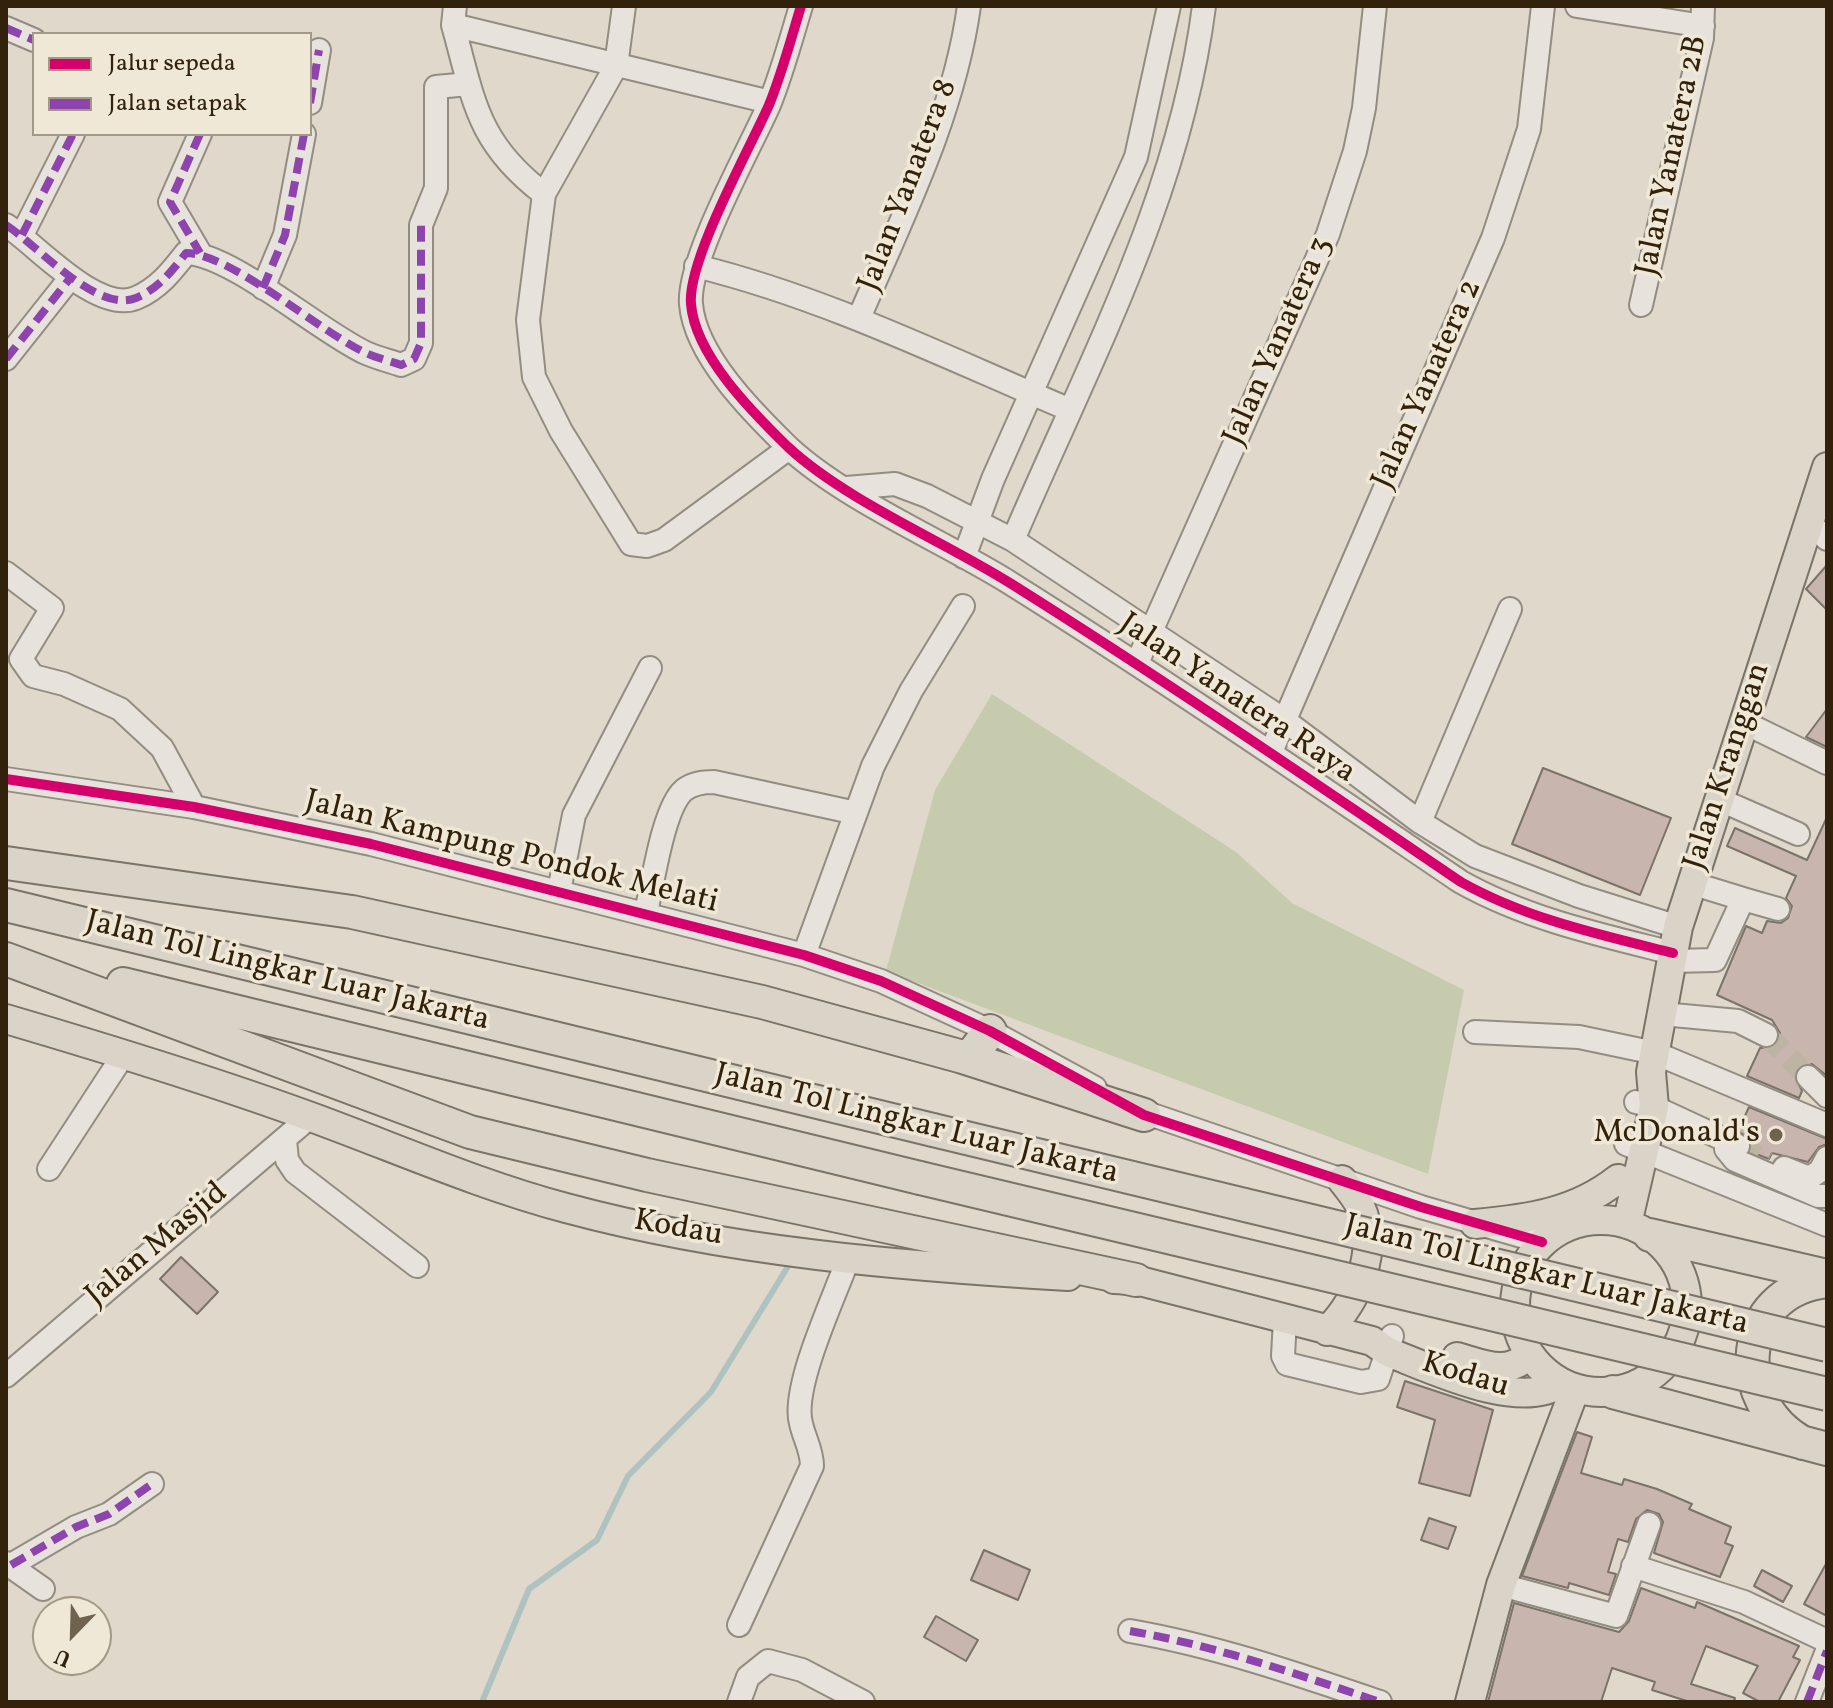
<!DOCTYPE html>
<html>
<head>
<meta charset="utf-8">
<style>
  body { margin:0 }
  #map { position:relative; width:1833px; height:1708px; overflow:hidden; background:#e0d8ca; font-family:Vollkorn,serif }
  canvas { display:block }
  .frame { position:absolute; inset:0; border:8px solid #32220b; pointer-events:none }
  .legend { position:absolute; left:32px; top:32px; width:280px; height:104px; box-sizing:border-box; background:#f0e8d7; border:2px solid #a49985; margin:0; padding:10px 14px; list-style:none; font-size:24px; color:#32220b }
  .legend li { display:flex; align-items:center; gap:16px; height:40px }
  .legend b { width:40px; border:2px solid #a49985 }
  .north { position:absolute; left:32px; top:1596px; width:80px; height:80px; box-sizing:border-box; background:#f0e8d7; border:2px solid #a49985; border-radius:50%; rotate:203deg; font-size:22px; font-weight:700; line-height:32px; text-align:center; color:#32220b }
  .north::after { content:''; display:block; margin:auto; width:28px; height:36px; background:#6f624e; clip-path:polygon(50% 0,100% 100%,50% 72%,0 100%) }
</style>
</head>
<body>
<div id="map">
<canvas width="1833" height="1708"></canvas>
<div class="frame"></div>
<ul class="legend">
<li><b style="height:10px;background:#d6006c"></b>Jalur sepeda</li>
<li><b style="height:10px;background:#8e44ad"></b>Jalan setapak</li>
</ul>
<div class="north">U</div>
</div>
<script>
const context = document.querySelector('canvas').getContext('2d');
context.lineJoin = 'round';
function fillPath(path, color) { context.fillStyle = color; context.fill(path, 'evenodd'); }
function strokePath(path, color, width, dash) { context.strokeStyle = color; context.lineWidth = width; context.lineCap = dash ? 'butt' : 'round'; context.setLineDash(dash || []); context.stroke(path); }
function drawText(font, color, halo, rows, align = 'center') {
  context.font = font + ' Vollkorn,serif'; context.lineWidth = 7; context.setLineDash([]); context.textBaseline = 'middle'; context.strokeStyle = halo; context.fillStyle = color; for (const [text, x, y, turn = 0] of rows) {
    context.save(); context.translate(x, y); context.rotate((+turn || 0) * Math.PI / 180); context.textAlign = isNaN(turn) ? turn : align; if (halo) context.strokeText(text, 0, 0); context.fillText(text, 0, 0); context.restore();
  }
}
const green = new Path2D(`
  M 992,694 L 1236,852 L 1292,903 L 1464,990 L 1428,1174 L 886,971 L 935,790 Z`);
const stream = new Path2D(`
  M 482,1702 L 529,1589 L 597,1540 L 628,1476 L 711,1392 L 787,1268`);
const building = new Path2D(`
  M 1827,565 L 1827,610 L 1806,589 Z
  M 1827,709 L 1827,747 L 1806,737 Z
  M 1543,768 L 1671,818 L 1640,895 L 1512,844 Z
  M 1827,817 L 1827,1076 L 1812,1064 L 1799,1067 L 1794,1074 L 1802,1091 L 1799,1098 L 1747,1076 L 1760,1048 L 1773,1047 L 1779,1041 L 1780,1033 L 1772,1020 L 1717,995 L 1746,926 L 1762,933 L 1767,921 L 1781,923 L 1788,918 L 1792,906 L 1786,898 L 1796,876 L 1727,846 L 1735,828 L 1807,860 Z
  M 1749,1107 L 1827,1139 L 1827,1144 L 1819,1147 L 1808,1162 L 1772,1153 L 1769,1159 L 1751,1152 L 1750,1139 L 1738,1131 Z
  M 181,1257 L 218,1292 L 197,1314 L 160,1279 Z
  M 1405,1381 L 1493,1410 L 1470,1496 L 1419,1483 L 1435,1420 L 1397,1407 Z
  M 1577,1432 L 1592,1437 L 1581,1473 L 1622,1485 L 1624,1479 L 1657,1489 L 1692,1504 L 1689,1509 L 1731,1527 L 1725,1543 L 1733,1546 L 1720,1577 L 1654,1553 L 1663,1522 L 1659,1514 L 1647,1510 L 1636,1519 L 1628,1542 L 1618,1539 L 1608,1572 L 1616,1574 L 1609,1595 L 1569,1583 L 1568,1588 L 1522,1576 Z
  M 1429,1518 L 1456,1527 L 1448,1549 L 1421,1540 Z
  M 984,1550 L 1030,1570 L 1018,1600 L 971,1580 Z
  M 1827,1562 L 1827,1616 L 1804,1604 Z
  M 1762,1570 L 1792,1586 L 1783,1602 L 1754,1586 Z
  M 1641,1588 L 1695,1608 L 1697,1602 L 1799,1646 L 1793,1657 L 1800,1660 L 1778,1702 L 1760,1702 L 1743,1693 L 1758,1666 L 1706,1646 L 1691,1684 L 1735,1698 L 1734,1702 L 1690,1702 L 1652,1690 L 1655,1682 L 1612,1668 L 1601,1702 L 1488,1702 L 1514,1603 L 1619,1632 L 1629,1621 Z
  M 936,1616 L 978,1640 L 966,1661 L 924,1637 Z`);
const minorTunnel = new Path2D(`
  M 1766,1035 L 1808,1077
  M 1738,1146 L 1768,1161`);
const minor = new Path2D(`
  M 455,6 L 453,25 C 474,101 477,143 544,194
  M 624,6 L 616,66 L 544,194 L 528,320 L 534,377 L 561,431 L 631,544 L 647,546 L 664,540 L 789,448
  M 801,6 C 791,39 782,73 769,105 C 749,150 687,261 691,304 C 695,355 752,412 788,447 C 845,500 943,541 1010,583 C 1163,679 1312,781 1461,882 C 1527,919 1601,935 1673,953
  M 1577,6 L 1703,26
  M 453,25 L 770,102
  M 6,28 L 34,40
  M 310,103 L 319,50
  M 200,134 L 170,202 L 200,253
  M 6,225 C 37,245 97,314 136,298 C 158,289 172,271 186,253 C 232,254 320,332 366,353 C 377,358 390,361 401,365 L 414,359 L 421,343 L 421,225 L 436,188 L 436,87 L 469,84
  M 22,235 L 73,134
  M 696,266 C 826,298 945,357 1068,409
  M 263,288 L 285,235 L 304,134
  M 1641,305 L 1702,38 L 1703,6
  M 859,318 C 902,218 954,115 969,6
  M 6,359 L 71,277
  M 846,488 L 895,484 L 927,496 L 1013,540 L 1284,720 L 1420,822 L 1475,856 L 1579,896 L 1678,927
  M 1809,523 L 1827,539
  M 1013,540 C 1087,366 1180,196 1204,6
  M 964,557 L 993,479 L 1136,157 L 1169,6
  M 6,573 L 52,608 L 21,659 L 33,676 L 64,684 L 120,709 L 162,748 L 194,807
  M 1137,663 L 1328,234 L 1355,151 L 1364,108 L 1375,6
  M 1743,722 L 1827,763
  M 1271,752 L 1493,238 L 1529,129 L 1543,6
  M 6,779 L 194,807 L 371,844 L 804,955 L 881,981 L 990,1031 L 1095,1088
  M 1718,799 L 1798,834
  M 1420,822 L 1510,609
  M 559,891 L 574,815 L 650,668
  M 1743,899 L 1778,909
  M 646,912 C 653,883 663,808 684,790 C 693,783 703,782 714,782 L 856,813
  M 804,955 L 873,766 L 911,691 L 963,606
  M 1672,961 L 1715,960 L 1743,899 L 1691,883
  M 1662,1014 L 1738,1021 L 1766,1035
  M 1475,1032 L 1579,1037 L 1655,1053 L 1827,1125
  M 1808,1077 L 1827,1096
  M 1636,1102 L 1654,1107 L 1738,1146
  M 1132,1108 L 1421,1207 L 1542,1242
  M 285,1140 L 287,1160 L 295,1172 L 417,1266
  M 1728,1141 L 1726,1149 L 1735,1160 L 1818,1196 L 1827,1196
  M 1626,1144 L 1827,1225
  M 1784,1168 L 1809,1178 L 1820,1171 L 1827,1158
  M 49,1169 L 124,1054
  M 1285,1319 L 1283,1356 L 1287,1364 L 1361,1382 L 1378,1379 L 1392,1336
  M 6,1376 L 310,1117
  M 6,1563 L 43,1589
  M 11,1565 L 76,1527 L 109,1514 L 152,1484
  M 1633,1566 L 1744,1602 L 1827,1641
  M 1501,1585 L 1616,1616 L 1649,1524
  M 739,1625 L 812,1466 C 812,1448 802,1435 800,1418 C 795,1380 834,1298 848,1259
  M 1130,1631 C 1216,1646 1297,1674 1380,1702
  M 739,1702 L 748,1677 L 768,1661 L 802,1670 L 863,1702
  M 1807,1702 L 1827,1651`);
const major = new Path2D(`
  M 6,1019 C 108,1049 210,1080 311,1117 C 396,1148 479,1185 566,1208 C 729,1252 901,1266 1068,1276
  M1515 1306a86 86 0 1 1 172 0a86 86 0 1 1-172 0Z
  M 1475,1224 C 1528,1219 1575,1213 1618,1179
  M 1627,1224 L 1654,1107 L 1651,1072 L 1678,927 L 1827,467
  M 1114,1279 L 1136,1280 L 1372,1341 L 1388,1352 C 1430,1368 1520,1412 1560,1383
  M 1327,1331 C 1358,1300 1380,1249 1360,1206 C 1356,1197 1348,1188 1342,1180
  M 1457,1357 C 1485,1365 1506,1376 1529,1355
  M 1470,1702 L 1501,1585 L 1575,1389`);
const highway = new Path2D(`
  M 6,863 L 352,912 L 762,1002 L 963,1057 L 973,1053 L 990,1031
  M 6,905 L 933,1130
  M 6,959 L 470,1132 L 647,1175 L 1136,1280
  M 123,984 L 920,1178
  M 963,1057 L 1144,1115
  M 1650,1235 L 1827,1276
  M 1613,1392 L 1827,1449
  M 1803,1443 C 1729,1402 1736,1291 1827,1281`);
const highwayBridge = new Path2D(`
  M 933,1130 L 1827,1345
  M 920,1178 L 1827,1394`);
const quiet = new Path2D(`
  M 6,28 L 34,40
  M 310,103 L 319,50
  M 200,134 L 170,202 L 200,253
  M 6,225 C 37,245 97,314 136,298 C 158,289 172,271 186,253 C 232,254 320,332 366,353 C 377,358 390,361 401,365 L 414,359 L 421,343 L 421,225
  M 22,235 L 73,134
  M 263,288 L 285,235 L 304,134
  M 6,359 L 71,277
  M 11,1565 L 76,1527 L 109,1514 L 152,1484
  M 1130,1631 C 1216,1646 1297,1674 1380,1702
  M 1807,1702 L 1827,1651`);
const cycleway = new Path2D(`
  M 801,6 C 791,39 782,73 769,105 C 749,150 687,261 691,304 C 695,355 752,412 788,447 C 845,500 943,541 1010,583 C 1163,679 1312,781 1461,882 C 1527,919 1601,935 1673,953
  M 6,779 L 194,807 L 371,844 L 804,955 L 881,981 L 990,1031 L 1144,1115 L 1421,1207 L 1542,1242`);
const markers = [
  [1776,1135,8,"#6f624e"]
];
const streetNames = [
  ["Jalan Yanatera 2B",1674,156,-78],
  ["Jalan Yanatera 8",910,186,-69],
  ["Jalan Yanatera 3",1280,342,-66],
  ["Jalan Yanatera 2",1429,385,-66],
  ["Jalan Yanatera Raya",1236,700,34],
  ["Jalan Kranggan",1729,767,-72],
  ["Jalan Kampung Pondok Melati",511,854,14],
  ["Jalan Tol Lingkar Luar Jakarta",287,973,14],
  ["Jalan Tol Lingkar Luar Jakarta",916,1126,14],
  ["Kodau",678,1230,10],
  ["Jalan Masjid",158,1246,-40],
  ["Jalan Tol Lingkar Luar Jakarta",1546,1277,14],
  ["Kodau",1465,1377,17]
];
const poiNames = [
  ["McDonald's",1760,1135]
];
fillPath(green, '#c6cbae');
strokePath(stream, '#aec2c0', 6);
fillPath(building, '#c8b6ae');
strokePath(building, '#797368', 2);
strokePath(minorTunnel, '#bdb4a4', 22, [22, 11]);
strokePath(minor, '#928c81', 26);
strokePath(major, '#797368', 32);
strokePath(highway, '#797368', 36);
strokePath(minor, '#e7e3dc', 22);
strokePath(major, '#dad3c7', 28);
strokePath(highway, '#dad3c7', 32);
strokePath(highwayBridge, '#797368', 36, []);
strokePath(highwayBridge, '#dad3c7', 32);
strokePath(quiet, '#8e44ad', 8, [16, 8]);
strokePath(cycleway, '#d6006c', 10);
for (const [x, y, r, color] of markers) { const dot = new Path2D(); dot.arc(x, y, r, 0, 2 * Math.PI); context.fillStyle = color; context.fill(dot); strokePath(dot, '#f0e8d7', 3); }
drawText('32px', '#32220b', '#f0e8d7', streetNames);
drawText('32px', '#32220b', '#f0e8d7', poiNames, 'right');
</script>
</body>
</html>
